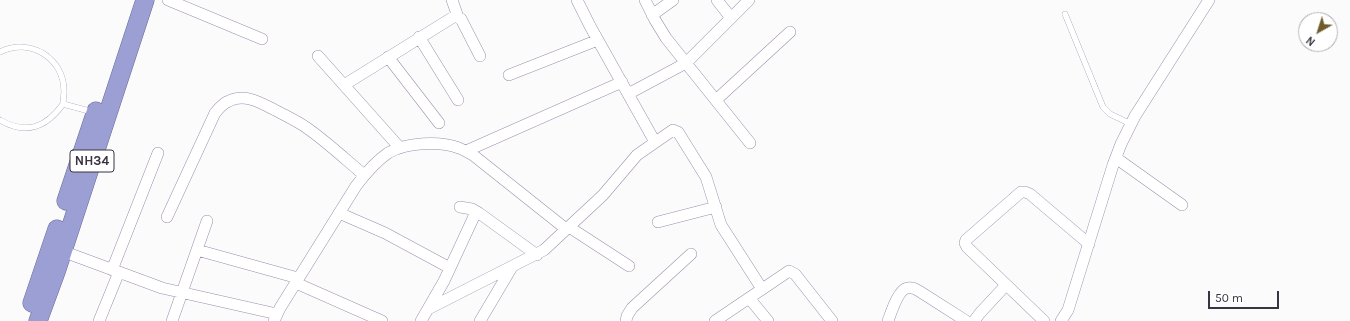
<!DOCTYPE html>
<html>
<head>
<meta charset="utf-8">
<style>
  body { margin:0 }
  #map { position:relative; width:1350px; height:321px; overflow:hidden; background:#fbfbfb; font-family:Karla,sans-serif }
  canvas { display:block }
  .north { position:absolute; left:1298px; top:12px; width:40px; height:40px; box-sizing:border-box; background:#fff; border:1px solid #b0adb3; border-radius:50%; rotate:219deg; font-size:11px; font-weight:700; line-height:16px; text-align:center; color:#3a3340 }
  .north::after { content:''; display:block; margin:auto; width:14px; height:18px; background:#705c2b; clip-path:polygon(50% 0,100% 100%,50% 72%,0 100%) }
  .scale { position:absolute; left:1208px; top:291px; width:71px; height:18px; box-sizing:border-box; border:2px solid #3a3340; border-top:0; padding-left:5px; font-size:12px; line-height:14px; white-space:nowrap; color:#3a3340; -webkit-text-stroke:3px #fff; paint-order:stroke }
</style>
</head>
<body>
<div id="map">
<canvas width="1350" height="321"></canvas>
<div class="north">N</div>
<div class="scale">50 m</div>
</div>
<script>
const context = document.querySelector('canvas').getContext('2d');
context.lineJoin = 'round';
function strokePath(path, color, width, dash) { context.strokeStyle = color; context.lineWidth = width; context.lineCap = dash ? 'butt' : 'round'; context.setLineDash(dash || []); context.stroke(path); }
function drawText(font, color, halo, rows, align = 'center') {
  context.font = font + ' Karla,sans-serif'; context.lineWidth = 4; context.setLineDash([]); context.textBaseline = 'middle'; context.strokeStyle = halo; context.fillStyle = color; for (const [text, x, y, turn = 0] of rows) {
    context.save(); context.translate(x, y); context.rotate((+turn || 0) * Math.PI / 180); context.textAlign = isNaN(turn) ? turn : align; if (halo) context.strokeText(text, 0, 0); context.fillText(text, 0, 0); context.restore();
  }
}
const service = new Path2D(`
  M 1065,14 L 1103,107 L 1110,114 L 1131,124
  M 0,52 C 30,37 64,58 64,91 C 64,96 63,100 63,104
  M 0,120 C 26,135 46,128 63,104 L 93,112`);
const minor = new Path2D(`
  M 168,0 L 262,39
  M 452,0 L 458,17
  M 577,0 L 590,26 L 655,142
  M 645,0 L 655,20 L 666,38 L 750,143
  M 717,0 L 731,18
  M 652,15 L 673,0
  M 419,37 L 458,100
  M 318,56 L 400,148
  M 388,57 L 439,123
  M 509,75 L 598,40
  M 344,85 L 455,16 L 461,19 L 480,56
  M 628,94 L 686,63 L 749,0
  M 716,100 L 790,32
  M 466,151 L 622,82
  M 1116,158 L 1182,205
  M 460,207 L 472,209 L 479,213 L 537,255
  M 339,213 L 385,233 L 450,268
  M 167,217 L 215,113 C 219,108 223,103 229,101 C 245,93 261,103 275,110 C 286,116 297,121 307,128 C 327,142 345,159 364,175
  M 658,222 L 716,207
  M 569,227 L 629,266
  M 197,250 L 298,278
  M 62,251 L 162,288 L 277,314
  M 112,270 L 158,153
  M 296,283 L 382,321
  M 749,298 L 768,321
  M 428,309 L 544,250 L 603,195 L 637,155 L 673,130 L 678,132 L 706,177 L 721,225 L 762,289
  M 99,321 L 119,272
  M 172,321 L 207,221
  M 274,321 L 280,308 L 356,186 C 365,174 375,162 388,153 C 406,142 440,141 459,148 C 464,150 469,153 473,155 L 566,229
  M 421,321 L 444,281 L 476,212
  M 480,321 L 512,267
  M 626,321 L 627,316 L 632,308 L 691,254
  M 715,321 L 789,271 L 795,274 L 832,321
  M 888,321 C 891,313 898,290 907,288 C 911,287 916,289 919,291 L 966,321
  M 974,321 L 980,313 L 1006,285
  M 1044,321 L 967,247 L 965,243 L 966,240 L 1021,192 L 1025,192 L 1030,194 L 1089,244
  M 1061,321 L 1068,310 L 1113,165 L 1121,144 L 1135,116 L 1209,0`);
const trunk = new Path2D(`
  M 66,201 L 96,111
  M 32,303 L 57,229
  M 38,321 L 56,272 L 145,0`);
const shields = [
  [92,161,44]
];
const shieldNames = [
  ["NH34",92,161]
];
strokePath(service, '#9e8dac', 6);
strokePath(minor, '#9e8dac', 12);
strokePath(trunk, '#6a6a9a', 19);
strokePath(service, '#fff', 5.5);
strokePath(minor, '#fff', 11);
strokePath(trunk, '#9c9fd4', 18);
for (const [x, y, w] of shields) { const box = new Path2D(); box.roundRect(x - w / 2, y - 11, w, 22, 3); context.fillStyle = '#fff'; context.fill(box); strokePath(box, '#3a3340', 1); }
drawText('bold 13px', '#3a3340', null, shieldNames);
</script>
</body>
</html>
